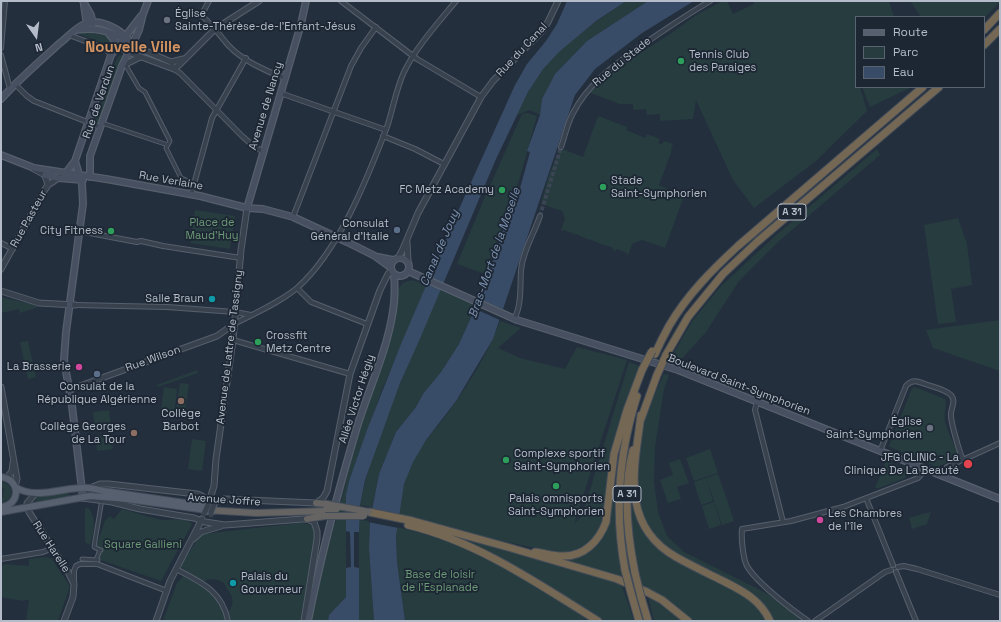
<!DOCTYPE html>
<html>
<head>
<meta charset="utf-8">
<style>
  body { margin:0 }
  #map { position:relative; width:1001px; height:622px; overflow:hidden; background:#242f3e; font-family:"Space Grotesk",sans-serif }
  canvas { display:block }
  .frame { position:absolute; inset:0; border:2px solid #b4bcc9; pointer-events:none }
  .legend { position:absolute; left:855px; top:16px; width:130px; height:72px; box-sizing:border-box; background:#1d2633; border:1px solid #59626f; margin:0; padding:5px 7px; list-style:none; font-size:12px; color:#b4bcc9 }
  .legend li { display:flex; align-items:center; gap:8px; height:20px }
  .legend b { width:20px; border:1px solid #59626f }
  .north { position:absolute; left:16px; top:16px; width:40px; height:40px; -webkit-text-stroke:3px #1d2633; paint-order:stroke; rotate:166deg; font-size:11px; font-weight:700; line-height:16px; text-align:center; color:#b4bcc9 }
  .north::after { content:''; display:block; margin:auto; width:14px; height:18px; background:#b4bcc9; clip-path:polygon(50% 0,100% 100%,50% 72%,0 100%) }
</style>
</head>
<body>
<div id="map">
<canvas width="1001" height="622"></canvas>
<div class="frame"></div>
<ul class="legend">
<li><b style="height:5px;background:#56606e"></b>Route</li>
<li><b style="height:11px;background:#263c3f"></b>Parc</li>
<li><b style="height:11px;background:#394c67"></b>Eau</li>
</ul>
<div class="north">N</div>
</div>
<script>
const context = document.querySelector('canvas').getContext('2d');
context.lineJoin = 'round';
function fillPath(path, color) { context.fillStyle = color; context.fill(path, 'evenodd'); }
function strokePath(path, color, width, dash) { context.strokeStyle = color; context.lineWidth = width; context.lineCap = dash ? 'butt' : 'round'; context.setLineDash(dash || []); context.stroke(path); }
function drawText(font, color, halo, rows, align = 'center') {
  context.font = font + ' "Space Grotesk",sans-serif'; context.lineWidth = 3.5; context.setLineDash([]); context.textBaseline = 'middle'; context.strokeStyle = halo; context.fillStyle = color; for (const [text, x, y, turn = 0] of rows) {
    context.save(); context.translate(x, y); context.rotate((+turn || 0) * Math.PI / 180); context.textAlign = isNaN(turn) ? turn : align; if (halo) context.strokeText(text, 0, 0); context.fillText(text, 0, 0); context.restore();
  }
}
const green = new Path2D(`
  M 626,1 L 648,1 L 587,41 L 555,74 L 542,99 L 540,115 L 530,110 L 517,115 C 524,100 532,84 542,70 C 564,42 597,21 626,1 Z
  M 723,1 L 727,1 L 733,14 L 754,4 L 754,1 L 889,1 L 894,17 L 856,17 L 856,72 L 855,73 L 856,76 L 856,87 L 860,87 L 867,111 L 816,161 L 754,208 L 733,180 L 696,100 L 693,119 L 660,121 L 660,114 L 647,115 L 646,109 L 633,110 L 633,104 L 620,104 L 588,92 L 601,78 L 670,34 L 698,14 Z
  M 910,1 L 1000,1 L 1000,2 L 984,18 L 921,17 Z
  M 92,31 L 109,36 L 112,40 L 110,41 L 109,44 L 106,44 L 81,35 L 79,33 L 81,32 Z
  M 120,55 L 122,56 L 99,123 L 96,124 L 97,123 L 93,121 L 95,117 L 96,117 L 97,116 L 116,60 Z
  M 862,87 L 912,87 L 870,107 Z
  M 527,113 L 537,116 L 519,181 L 485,274 L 457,264 L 484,199 L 522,114 Z
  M 598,116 L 627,127 L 626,130 L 645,138 L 647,134 L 660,139 L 658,143 L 662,144 L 664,141 L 673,144 L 671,149 L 672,150 L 659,185 L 684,196 L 665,248 L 642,240 L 632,244 L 628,256 L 627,253 L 616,249 L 615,251 L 613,250 L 613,248 L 602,244 L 600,245 L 601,244 L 589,239 L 589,240 L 576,234 L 574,235 L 574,234 L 563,230 L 562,231 L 561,230 L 565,219 L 562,211 L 541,204 L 548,178 L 560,148 L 583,157 Z
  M 877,149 L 880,155 L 779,241 L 739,281 L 706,332 L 678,363 L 670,359 L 693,320 L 721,286 L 775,236 Z
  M 195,210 L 235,216 L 230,249 L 190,243 Z
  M 958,218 L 967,244 L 972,285 L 951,289 L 956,322 L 938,324 L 924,225 Z
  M 412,280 L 427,285 L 383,387 L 349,481 L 346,495 L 346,597 L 329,615 L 328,621 L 311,621 L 322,562 L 333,525 L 336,522 L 369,389 L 390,327 L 395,293 L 403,283 Z
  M 440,290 L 476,306 L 459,344 L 441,372 L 423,394 L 416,407 L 396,432 L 379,474 L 372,507 L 360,505 C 375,430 411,361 440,290 Z
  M 1,297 L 39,306 L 35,308 L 20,313 L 19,309 L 1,313 Z
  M 1000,320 L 1000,371 L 933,348 L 926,330 Z
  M 500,321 L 521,328 L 498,348 L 520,358 L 565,369 L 577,347 L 627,360 L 574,524 L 582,516 L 629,362 L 640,366 L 619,427 L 611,494 L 632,496 C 635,509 637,523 646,534 C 651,540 676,554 685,560 C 676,553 664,548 657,540 C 631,514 634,458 643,425 C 648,408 656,391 664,374 L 669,375 L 664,389 L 655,447 L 654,481 L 658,512 L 667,536 L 684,552 L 768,594 L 802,621 L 654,621 L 646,587 L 615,576 L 546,556 L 549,551 L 470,534 L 398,514 C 401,497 404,480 412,464 C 420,445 435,430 447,414 C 468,385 488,354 500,321 Z
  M 28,341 L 36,377 L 28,379 L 20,342 Z
  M 197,370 L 198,373 L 158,387 L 157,385 Z
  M 180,383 L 189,384 L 184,417 L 175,416 Z
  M 164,387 L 177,389 L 174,417 L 160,415 Z
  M 915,387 L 945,399 C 948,406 943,414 945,421 C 948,433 954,444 958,454 L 957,458 L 937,467 L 890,447 L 889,446 L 912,388 Z
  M 109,410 L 111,426 L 95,428 L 93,412 Z
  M 111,434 L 113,449 L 97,451 L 95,436 Z
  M 192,439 L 206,441 L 202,471 L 188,469 Z
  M 710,449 L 718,473 L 694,481 L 686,458 Z
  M 680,459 L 689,483 L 677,487 L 676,484 L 681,499 L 668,503 L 660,480 L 673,475 L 669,463 Z
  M 886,461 L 909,470 L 905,478 L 879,488 L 875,488 Z
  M 718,474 L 726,497 L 714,501 L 706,478 Z
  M 706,478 L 713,501 L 701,505 L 694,482 Z
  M 1,482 C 10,483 14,491 9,499 L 1,503 L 1,498 L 3,497 L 4,488 L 1,487 Z
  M 69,493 L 69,497 L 37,501 L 33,498 Z
  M 726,497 L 734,521 L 722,525 L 714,501 Z
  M 714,502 L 721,525 L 709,529 L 702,506 Z
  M 85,508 L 88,508 C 97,516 94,535 90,545 L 85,542 Z
  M 122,509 C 135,512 155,520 167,520 C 175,520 185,517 192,524 L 161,581 L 98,559 L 102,549 L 96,547 L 105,521 L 110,516 L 114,519 Z
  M 931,512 L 927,524 L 912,529 L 909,518 L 922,514 Z
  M 359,520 L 370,521 L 369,548 L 374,621 L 359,621 Z
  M 299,523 C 308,523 313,525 316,533 L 305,621 L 231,621 L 228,613 C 238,598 229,594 224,583 C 216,579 208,577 204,582 L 181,567 L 181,565 L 197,540 L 203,534 Z
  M 396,527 C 469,543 528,577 588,621 L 405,621 L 397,562 Z
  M 464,539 L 621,583 L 634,621 L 602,621 L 539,581 L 464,541 Z
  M 46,557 L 52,559 L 69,585 L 69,589 L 58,621 L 26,621 L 29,600 L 24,600 L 23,601 L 1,597 L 1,566 L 3,566 L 3,564 L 29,566 L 29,559 Z
  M 183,576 C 203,585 220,597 225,621 L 163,621 L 177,583 Z`);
const water = new Path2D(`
  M 567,1 L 626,1 L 596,21 L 560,51 L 543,69 L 528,92 L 496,159 L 419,341 L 400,383 L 365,480 L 360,505 L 359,532 L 354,532 L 354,567 L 359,568 L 359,621 L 328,621 L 329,615 L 346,597 L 346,568 L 351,567 L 350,532 L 346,531 L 346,495 L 349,481 L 367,430 L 401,344 L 459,209 L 515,85 L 527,64 L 546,41 L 557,24 Z
  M 648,1 L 694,1 L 642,33 L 595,69 L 575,95 L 493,339 L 456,401 L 426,440 L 413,462 L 404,484 L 396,536 L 397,562 L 405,621 L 374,621 L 369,548 L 370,520 L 379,474 L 396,432 L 416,407 L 423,394 L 441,372 L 459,344 L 483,291 L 507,218 L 519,192 L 530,152 L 527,151 L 540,115 L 542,99 L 555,74 L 587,41 Z`);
const pier = new Path2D(`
  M 477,298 L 505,310 L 502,321 L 473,308 Z
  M 370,509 L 400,515 L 398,528 L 368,522 Z`);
const minorTunnel = new Path2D(`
  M 540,216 L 561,147`);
const pedestrian = new Path2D(`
  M 125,64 L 139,88 L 145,92 L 170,141 L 166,148 L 181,178 L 194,183
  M 102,123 L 168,145
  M 100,550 L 94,547 L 101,505
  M 82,559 L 98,560
  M 96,560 L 100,550 L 101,550`);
const minor = new Path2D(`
  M 209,1 L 202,14 L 202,16 C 213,25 220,36 229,46 C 242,60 267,72 285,78
  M 341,1 L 417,59 L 481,97
  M 69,35 L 106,49 L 111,55
  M 1,48 L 5,1
  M 1,55 L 10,89
  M 171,62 L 174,69 L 180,73 L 242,136 L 250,143 L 263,152
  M 15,84 L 27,96 L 34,101 L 100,127
  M 280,93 L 386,130
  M 383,136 L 415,149 L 444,164
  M 561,147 C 565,136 567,124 573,113 C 588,84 612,67 638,48 C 661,32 685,16 710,1
  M 191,195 L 212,118 L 246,58
  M 293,217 L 351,66 L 361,48 L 376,27
  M 79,231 L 137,242 L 141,241 L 163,246 L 241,258
  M 1,243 L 13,249
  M 297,288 L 311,302 L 367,324
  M 75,305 L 167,307 L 235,312 L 251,315
  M 514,319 C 522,306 520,284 521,270 C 523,250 534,234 540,216
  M 234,324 C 255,313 279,303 297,288 C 339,251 367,179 387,127 C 393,109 396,89 404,72 C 416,47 438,23 456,1
  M 233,340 L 350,374
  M 757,402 L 755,410 L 783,522
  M 880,451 L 906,386 C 912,379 918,381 925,384 C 933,387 945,389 951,395 C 957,402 950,408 951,416 C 951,423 960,454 963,460
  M 941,476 L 947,467 L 1000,443
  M 866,498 L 893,565
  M 1,559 L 43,552 L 53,548
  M 898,567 L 904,566 L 917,569 L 1000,595
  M 176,569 C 201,582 222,591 228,621
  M 896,572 L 916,621
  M 74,583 L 74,571 L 76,566 L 80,564 L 97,564 L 167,591
  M 808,621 C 792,610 756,582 747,566 C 743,559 741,537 742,529 L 791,521 L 843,507 L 918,478 L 925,470
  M 815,621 L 885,572 L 891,570`);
const tertiary = new Path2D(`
  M 132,44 L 141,49 L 171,62 L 183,59
  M 128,52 L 174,69 L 180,64 L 215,29 L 259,1
  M 122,66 L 140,57
  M 34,169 L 45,175 L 48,185
  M 407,242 L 408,261
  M 398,258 L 402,251 L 418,213 L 481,97 L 493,81 L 542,31 L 548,22 L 558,1
  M 1,269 L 44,191 L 48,185 L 60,177
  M 1,291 L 39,303 L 75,305
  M 1,387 L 17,479 L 15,487
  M 69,390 L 217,336 L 234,324
  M 7,478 L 12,471 L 13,463
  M 90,488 L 100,484 L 109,484 L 197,494 C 203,495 205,499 208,505
  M 36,493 L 27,503 L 29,512 L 68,572 L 74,584 L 73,597 L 64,621
  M 83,498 L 112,502 L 140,509 L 194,518 L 205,522 L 225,525 L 303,519 L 307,519 L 314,522 L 317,531 L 317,539 L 304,621
  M 215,502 L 224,499 L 316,503 L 323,498 L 327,491 L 350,374 L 380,290 L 388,274 L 391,271
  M 208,505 L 214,486 L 216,459 L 233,340 L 241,250 L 247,208
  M 193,539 L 201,532 L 221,526
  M 156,621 L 170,581 L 202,519`);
const secondary = new Path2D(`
  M 83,1 L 91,15 L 93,24
  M 84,5 L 87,26
  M 76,30 C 96,27 110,31 127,41
  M 109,34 L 118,45 L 128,52
  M 1,99 C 19,79 40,61 60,43 C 68,37 77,26 87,23 C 100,19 120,29 128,39
  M 1,155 L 34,168 L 106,179 L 200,196 L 247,208 L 263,209 L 293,217 L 347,242 L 375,256 L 390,267
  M 75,161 L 82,184 L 83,204 L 66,332 L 64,360 L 72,406 L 83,498
  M 64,174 L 68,170 L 75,161 L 111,55 L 141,16
  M 45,175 L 58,178 L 83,180
  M 90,177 L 90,156 L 122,66 L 139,30 L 143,14 L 148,1
  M 247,208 L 301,24 L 306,1
  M 378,257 L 393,260
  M391 267a9 9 0 1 1 18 0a9 9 0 1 1-18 0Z
  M 408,271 L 517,320 L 678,370 L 1000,499
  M 308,621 C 321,555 338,491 357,427 C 369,388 387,351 393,311 C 395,299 395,287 394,274`);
const primary = new Path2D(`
  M 1,477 C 21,479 21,505 1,507
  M 15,487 C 37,501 64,486 89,488 C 94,488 99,490 104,491 L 212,507
  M 1,512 L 90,496 L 127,499 L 206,510`);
const trunk = new Path2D(`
  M 316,503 L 327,504
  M 206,510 L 256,513 L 326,511
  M 307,519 L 325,516`);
const motorway = new Path2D(`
  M 984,30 L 1000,13
  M 984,45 L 1000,29
  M 655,354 C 659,345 664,335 669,326 C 687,295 712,270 738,246 L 923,87
  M 666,355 L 688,317 L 723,274 L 757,242 L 939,87
  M 641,415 C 634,469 620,525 676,557 C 692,566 709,574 725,582 C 745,592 761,601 770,621
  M 641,419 L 657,375
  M 633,450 C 623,489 627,534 635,573
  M 369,512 L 413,521 L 511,548 L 617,579 L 647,592 L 662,600 L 688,621
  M 408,525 C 478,542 537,583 598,621
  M 535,552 C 544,553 553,556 562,556 C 584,557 599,541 606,522 L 614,454 L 627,410 L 642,370
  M 625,570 C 614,511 619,453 637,396
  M 631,593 L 639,621
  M 641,597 L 648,621`);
const tertiaryBridge = new Path2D(`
  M 204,514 L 208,505
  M 211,515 L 211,512 L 215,502`);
const trunkBridge = new Path2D(`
  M 327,504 L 369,512
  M 326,509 L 337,509
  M 325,516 L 364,516`);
const motorwayBridge = new Path2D(`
  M 642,370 L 652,351
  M 657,375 L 666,355
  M 625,570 L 631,593
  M 635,573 L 641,597`);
const markers = [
  [167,20,4,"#6b7280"],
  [681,61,4,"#2e9e5b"],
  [603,187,4,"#2e9e5b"],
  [502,190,4,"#2e9e5b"],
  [397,230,4,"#5c6f8a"],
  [111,231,4,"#2e9e5b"],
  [212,299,4,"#0f9aa8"],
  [258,342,4,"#2e9e5b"],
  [79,367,4,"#d1479c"],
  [97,374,4,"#5c6f8a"],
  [181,401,4,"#8d6e63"],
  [930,428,4,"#6b7280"],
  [134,433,4,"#8d6e63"],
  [506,460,4,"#2e9e5b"],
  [968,464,5,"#e0444e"],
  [556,486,4,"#2e9e5b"],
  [820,520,4,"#d1479c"],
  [233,583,4,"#0f9aa8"]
];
const shields = [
  [792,212,28],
  [627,494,28]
];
const shieldNames = [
  ["A 31",792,212],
  ["A 31",627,494]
];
const poiNames = [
  ["Église",175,14,"left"],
  ["Sainte-Thérèse-de-l'Enfant-Jésus",175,27,"left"],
  ["Tennis Club",689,55,"left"],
  ["des Paraiges",689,68,"left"],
  ["Stade",611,181,"left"],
  ["Saint-Symphorien",611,194,"left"],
  ["FC Metz Academy",494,190],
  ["Consulat",389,224],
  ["Général d'Italie",389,237],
  ["City Fitness",103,231],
  ["Salle Braun",204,299],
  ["Crossfit",266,336,"left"],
  ["Metz Centre",266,349,"left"],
  ["La Brasserie",71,367],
  ["Consulat de la",97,387,"center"],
  ["République Algérienne",97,400,"center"],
  ["Collège",181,414,"center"],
  ["Barbot",181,427,"center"],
  ["Église",922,422],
  ["Saint-Symphorien",922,435],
  ["Collège Georges",126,427],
  ["de La Tour",126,440],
  ["Complexe sportif",514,454,"left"],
  ["Saint-Symphorien",514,467,"left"],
  ["JFG CLINIC - La",959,458],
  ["Clinique De La Beauté",959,471],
  ["Palais omnisports",556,499,"center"],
  ["Saint-Symphorien",556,512,"center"],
  ["Les Chambres",828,514,"left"],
  ["de l'île",828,527,"left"],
  ["Palais du",241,577,"left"],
  ["Gouverneur",241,590,"left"]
];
const streetNames = [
  ["Rue du Canal",522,50,-47],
  ["Rue du Stade",622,62,-39],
  ["Rue de Verdun",99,102,-71],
  ["Avenue de Nancy",266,106,-73],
  ["Rue Verlaine",171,181,10],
  ["Rue Pasteur",29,219,-61],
  ["Avenue de Lattre de Tassigny",230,347,-83],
  ["Rue Wilson",153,359,-20],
  ["Boulevard Saint-Symphorien",739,385,21],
  ["Allée Victor Hégly",357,399,-72],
  ["Avenue Joffre",224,500,4],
  ["Rue Harelle",51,547,57]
];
const parkNames = [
  ["Place de",212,223],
  ["Maud'Huy",212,236],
  ["Square Gallieni",143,545],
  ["Base de loisir",440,575],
  ["de l'Esplanade",440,588]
];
const waterNames = [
  ["Canal de Jouy",440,248,-67],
  ["Bras-Mort de la Moselle",495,253,-71]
];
const districtNames = [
  ["Nouvelle Ville",133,48]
];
fillPath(green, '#263c3f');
fillPath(water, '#394c67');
fillPath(pier, '#242f3e');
strokePath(minorTunnel, '#3a4453', 4, [4, 2]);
strokePath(pedestrian, '#565f6c', 5);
strokePath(minor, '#565f6c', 6);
strokePath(tertiary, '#565f6c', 7);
strokePath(secondary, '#565f6c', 8);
strokePath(primary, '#414a57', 8);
strokePath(trunk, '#434c59', 8);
strokePath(motorway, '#434c59', 9);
strokePath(pedestrian, '#38414e', 3);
strokePath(minor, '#38414e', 4);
strokePath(tertiary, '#38414e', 5);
strokePath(secondary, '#465061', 5.5);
strokePath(primary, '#56606e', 6);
strokePath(trunk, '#656462', 6);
strokePath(motorway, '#746855', 7);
strokePath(tertiaryBridge, '#565f6c', 7, []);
strokePath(trunkBridge, '#434c59', 8, []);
strokePath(motorwayBridge, '#434c59', 9, []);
strokePath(tertiaryBridge, '#38414e', 5);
strokePath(trunkBridge, '#656462', 6);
strokePath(motorwayBridge, '#746855', 7);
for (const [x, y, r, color] of markers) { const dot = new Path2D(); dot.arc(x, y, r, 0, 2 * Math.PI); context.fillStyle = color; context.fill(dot); strokePath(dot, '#1d2633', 1.5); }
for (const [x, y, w] of shields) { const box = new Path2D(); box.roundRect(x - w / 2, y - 8, w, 16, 3); context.fillStyle = '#1d2633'; context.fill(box); strokePath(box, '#b4bcc9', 1); }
drawText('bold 10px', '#b4bcc9', null, shieldNames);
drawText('11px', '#b4bcc9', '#1d2633', poiNames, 'right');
drawText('11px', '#b4bcc9', '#1d2633', streetNames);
drawText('11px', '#6b9a76', '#1d2633', parkNames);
drawText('italic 12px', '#7c92b1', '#1d2633', waterNames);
drawText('bold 15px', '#d59563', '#1d2633', districtNames);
</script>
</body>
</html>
